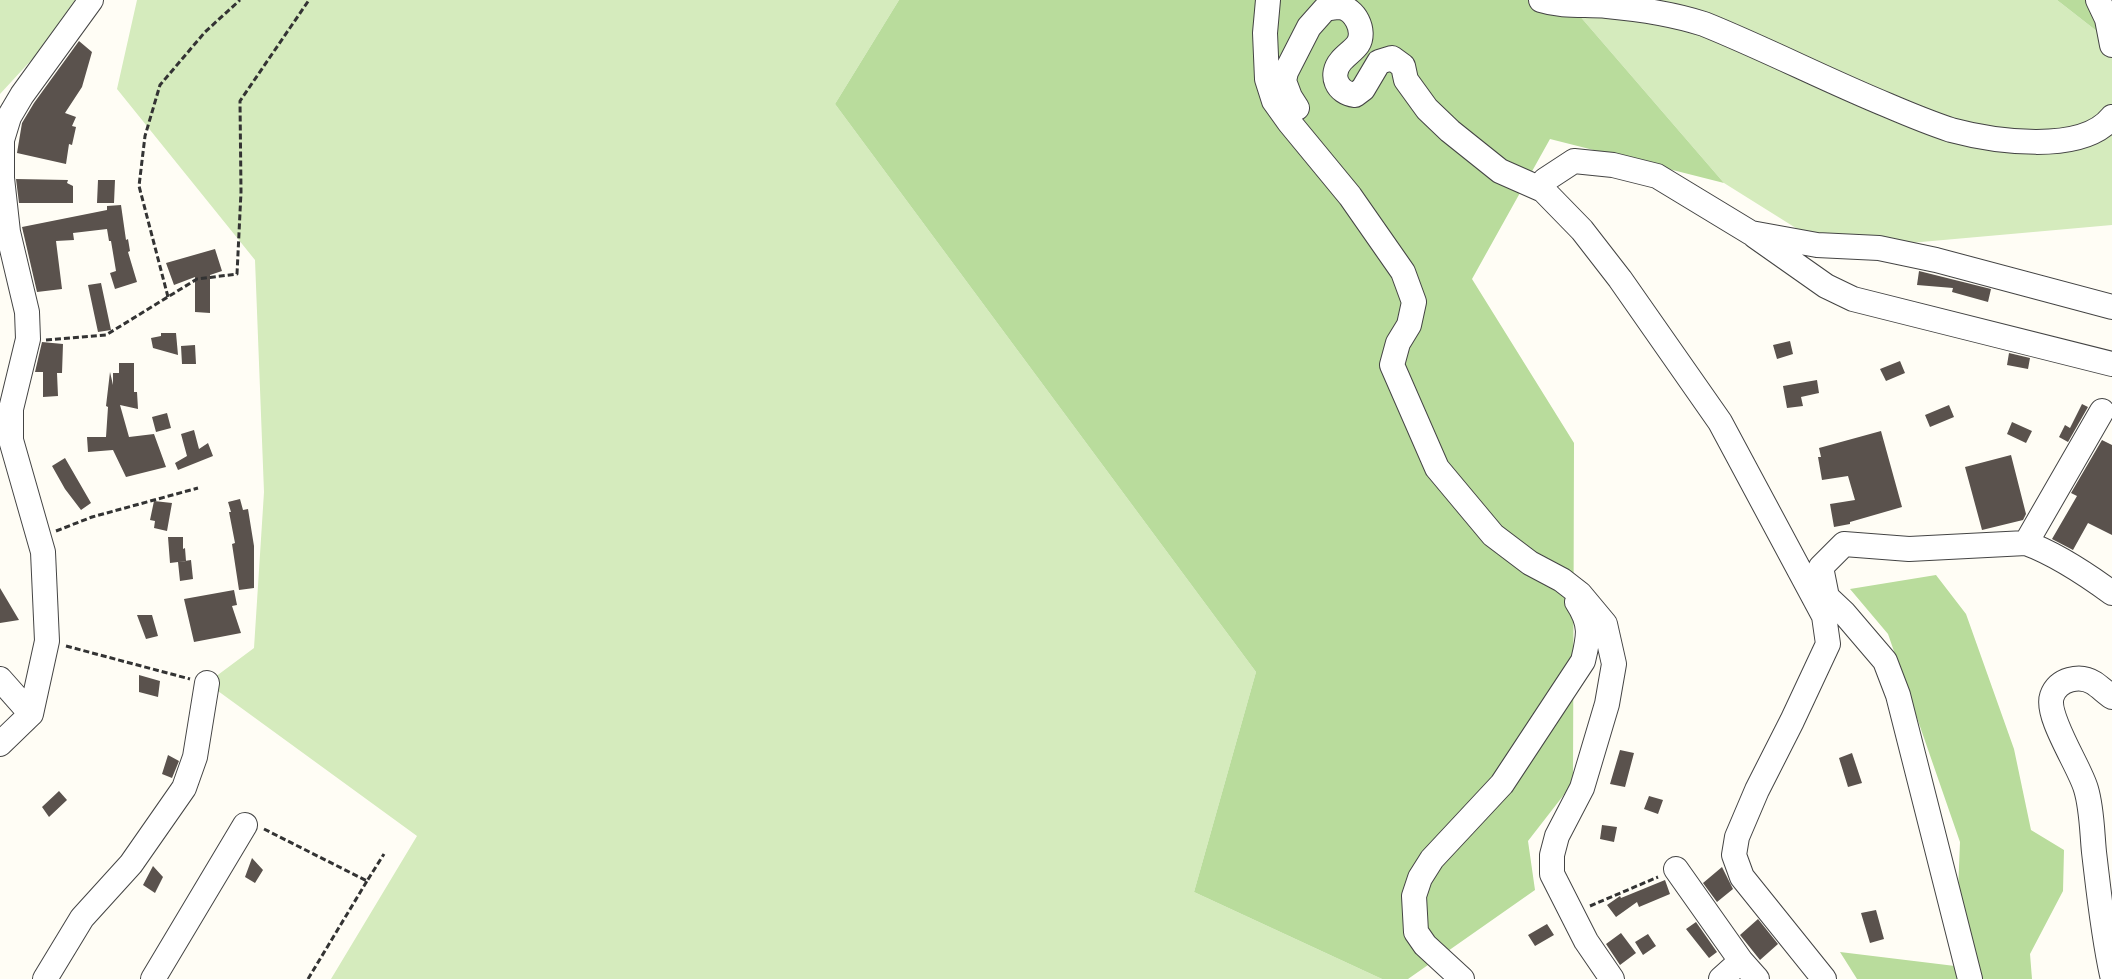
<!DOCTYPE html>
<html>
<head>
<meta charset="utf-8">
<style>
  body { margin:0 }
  canvas { display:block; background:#fffdf5 }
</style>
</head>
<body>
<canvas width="2112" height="979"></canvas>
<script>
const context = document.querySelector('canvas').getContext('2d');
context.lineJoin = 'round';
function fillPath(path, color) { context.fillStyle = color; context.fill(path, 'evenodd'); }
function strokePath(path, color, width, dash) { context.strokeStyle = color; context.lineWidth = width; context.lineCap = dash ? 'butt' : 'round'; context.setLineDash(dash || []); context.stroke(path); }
const green = new Path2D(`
  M 0,0 L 81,0 L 60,29 L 0,94 Z
  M 137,0 L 899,0 L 835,104 L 1256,672 L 1194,892 L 1382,979 L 331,979 L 417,836 L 207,683 L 254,648 L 264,492 L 255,260 L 117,89 Z
  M 1566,0 L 2057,0 L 2112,43 L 2112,225 L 1831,250 L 1724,183 Z`);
const forest = new Path2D(`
  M 899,0 L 1566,0 L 1724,183 L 1550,139 L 1472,279 L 1574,443 L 1573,783 L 1528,841 L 1535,890 L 1408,979 L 1382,979 L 1194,892 L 1256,672 L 835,104 Z
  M 2057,0 L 2112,0 L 2112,43 Z
  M 1936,575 L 1966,614 L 2014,749 L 2031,830 L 2064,850 L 2063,891 L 2030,954 L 2032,979 L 1857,979 L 1840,952 L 1955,966 L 1960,842 L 1888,634 L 1850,589 Z`);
const building = new Path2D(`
  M 79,41 L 92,52 L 82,87 L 65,113 L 76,117 L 72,126 L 76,127 L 72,145 L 69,144 L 66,164 L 17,153 L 22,123 L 34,103 Z
  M 16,179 L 68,180 L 67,183 L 73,186 L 73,203 L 19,203 Z
  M 98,180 L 115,180 L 114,203 L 97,203 Z
  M 121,205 L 126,240 L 128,239 L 130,251 L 128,252 L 137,282 L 115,289 L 110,273 L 116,271 L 111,241 L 109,241 L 107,229 L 73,233 L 74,240 L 56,241 L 62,289 L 37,292 L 22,227 L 107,210 L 107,206 Z
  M 215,249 L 222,271 L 210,275 L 210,313 L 195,312 L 195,277 L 174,285 L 166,263 Z
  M 1919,271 L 1991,289 L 1988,302 L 1952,292 L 1953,288 L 1917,285 Z
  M 101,283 L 111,330 L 98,332 L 88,285 Z
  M 161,333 L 176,333 L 178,355 L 153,348 L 151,338 L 161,336 Z
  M 1790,341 L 1793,354 L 1777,359 L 1773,345 Z
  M 42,342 L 63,344 L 62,373 L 57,373 L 58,396 L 43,397 L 43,372 L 35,372 Z
  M 195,345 L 196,364 L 182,364 L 181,346 Z
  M 2009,353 L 2030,358 L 2028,369 L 2007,365 Z
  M 1900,361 L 1905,373 L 1886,381 L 1880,369 Z
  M 119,363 L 134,363 L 134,392 L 137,392 L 138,409 L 120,405 L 129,437 L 154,434 L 166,467 L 126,477 L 113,450 L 88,452 L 87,437 L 106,437 L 108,407 L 106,406 L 110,372 L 113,385 L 113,373 L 119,373 Z
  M 1817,380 L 1819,393 L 1801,397 L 1803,406 L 1787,408 L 1783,386 Z
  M 2082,404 L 2088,407 L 2068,442 L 2059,437 L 2065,425 L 2070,428 Z
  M 1949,405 L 1954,417 L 1930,427 L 1925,415 Z
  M 167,413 L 171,428 L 156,432 L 152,417 Z
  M 2012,422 L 2032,431 L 2026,443 L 2007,434 Z
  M 194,430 L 199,449 L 208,443 L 213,456 L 178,470 L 175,463 L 187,456 L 181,434 Z
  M 1881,431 L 1902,507 L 1850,522 L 1850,524 L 1834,527 L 1830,504 L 1855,500 L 1848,476 L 1822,480 L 1818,457 L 1821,457 L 1819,448 Z
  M 2102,440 L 2112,445 L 2112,535 L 2088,523 L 2073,550 L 2052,539 L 2077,496 L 2071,493 Z
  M 2011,455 L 2026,514 L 2023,520 L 1982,530 L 1965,467 Z
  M 65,458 L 91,503 L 81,510 L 65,489 L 52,466 Z
  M 240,499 L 243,510 L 248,509 L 254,546 L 254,588 L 239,590 L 232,544 L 235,543 L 229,512 L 231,512 L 228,502 Z
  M 154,501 L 172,503 L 167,531 L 154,528 L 155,521 L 150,520 Z
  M 168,537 L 183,537 L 183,549 L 185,548 L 186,561 L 170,563 Z
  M 191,560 L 193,579 L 180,581 L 178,562 Z
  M 0,588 L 19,620 L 0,623 Z
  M 234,590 L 237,605 L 232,606 L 241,633 L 194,642 L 184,599 Z
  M 137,615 L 152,615 L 158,636 L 146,639 Z
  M 139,675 L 160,681 L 158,697 L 139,692 Z
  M 1620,750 L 1634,753 L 1625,787 L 1610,784 Z
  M 1852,753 L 1862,783 L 1848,787 L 1839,758 Z
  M 168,755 L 179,761 L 172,778 L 162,774 Z
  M 59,791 L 67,800 L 49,817 L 42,807 Z
  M 1649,796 L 1663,800 L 1658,814 L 1644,809 Z
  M 1602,825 L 1617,827 L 1614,842 L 1600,839 Z
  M 252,858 L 263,870 L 255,883 L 245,877 Z
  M 153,866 L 163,877 L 155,893 L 143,885 Z
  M 1722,867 L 1733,889 L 1717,902 L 1703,883 Z
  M 1665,880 L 1670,894 L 1639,907 L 1637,902 L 1616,917 L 1607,905 L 1620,896 L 1621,898 Z
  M 1876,910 L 1884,939 L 1870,943 L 1861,913 Z
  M 1758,919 L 1778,944 L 1760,960 L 1740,935 Z
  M 1696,922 L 1717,952 L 1709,958 L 1686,929 Z
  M 1547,924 L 1554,935 L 1535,946 L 1528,935 Z
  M 1621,933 L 1636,953 L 1620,965 L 1606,944 Z
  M 1648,934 L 1656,946 L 1643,955 L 1635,942 Z`);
const path = new Path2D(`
  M 168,297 L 139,186 L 145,136 L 160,85 L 205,32 L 240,0
  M 46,340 L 106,335 L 197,279 L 237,274 L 241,192 L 240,101 L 309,0
  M 56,531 L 92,517 L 198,488
  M 66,646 L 190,679
  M 264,829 L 367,881 L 384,854
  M 1590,906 L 1658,877
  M 308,979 L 367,881`);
const minor = new Path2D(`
  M 1268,0 L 1265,33 L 1267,79 L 1274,101 L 1289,122 L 1350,196 L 1403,272 L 1414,302 L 1409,325 L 1398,343 L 1392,365 L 1437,468 L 1493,535 L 1530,563 L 1562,580 L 1580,594 L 1605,624 L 1614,664 L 1607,704 L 1582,788 L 1557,836 L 1552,855 L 1552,874 L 1586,941 L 1612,979
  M 1541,0 C 1563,7 1585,4 1607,6 C 1640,9 1673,14 1704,24 C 1766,49 1826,80 1887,105 C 1908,114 1930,123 1951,130 C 1992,141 2082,155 2112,117
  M 2098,0 L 2107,19 L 2112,45
  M 1297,108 L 1290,97 L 1284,81 L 1286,72 L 1309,27 L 1325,9 C 1330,8 1335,7 1339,7 C 1355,8 1366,31 1358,44 C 1354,50 1346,55 1341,61 C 1329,75 1337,93 1355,95 L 1363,89 L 1379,62 L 1392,58 L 1403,66 L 1406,80 L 1427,109 L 1450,131 L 1500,171 L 1543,190 L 1582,230 L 1620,279 L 1720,422 L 1824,616
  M 1543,190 L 1545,180 L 1574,161 L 1613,165 L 1657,176 L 1751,233 L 1817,245 L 1879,248 L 1936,260 L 2112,307
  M 1755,236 L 1826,286 L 1853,299 L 2112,364
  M 2026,543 L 2102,411
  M 1827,597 L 1844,613 L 1885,661 L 1898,695 L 1970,979
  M 0,679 L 31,714
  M 2112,697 C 2106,693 2100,687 2094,683 C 2080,674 2058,679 2052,696 C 2045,716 2080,767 2086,789 C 2092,809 2092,832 2094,852 C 2099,894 2103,934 2112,975
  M 0,744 L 31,714 L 47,641 L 43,552 L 11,440 L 11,409 L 28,339 L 27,312 L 8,232 L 2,178 L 2,140 L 9,117 L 22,95 L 91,0
  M 1676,869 L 1741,961 L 1757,979
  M 45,979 L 82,918 L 131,864 L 184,788 L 195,757 L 207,683
  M 153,979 L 245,825
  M 1462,979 L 1425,945 L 1416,932 L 1414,896 L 1420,878 L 1432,859 L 1502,784 L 1583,661 C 1589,636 1592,625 1577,602
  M 1721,979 L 1741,961
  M 1824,979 L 1742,877 L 1734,855 L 1737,837 L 1757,790 L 1792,721 L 1828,644 L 1824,616 L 1827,597 L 1821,567 L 1844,544 L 1909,549 L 2026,543 C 2056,554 2086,574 2112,593`);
fillPath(green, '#d5ebbd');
fillPath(forest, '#b9dc9c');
fillPath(building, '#5a524d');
strokePath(minor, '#444', 26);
strokePath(path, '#333', 3, [6, 3]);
strokePath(minor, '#fff', 24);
</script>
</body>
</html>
